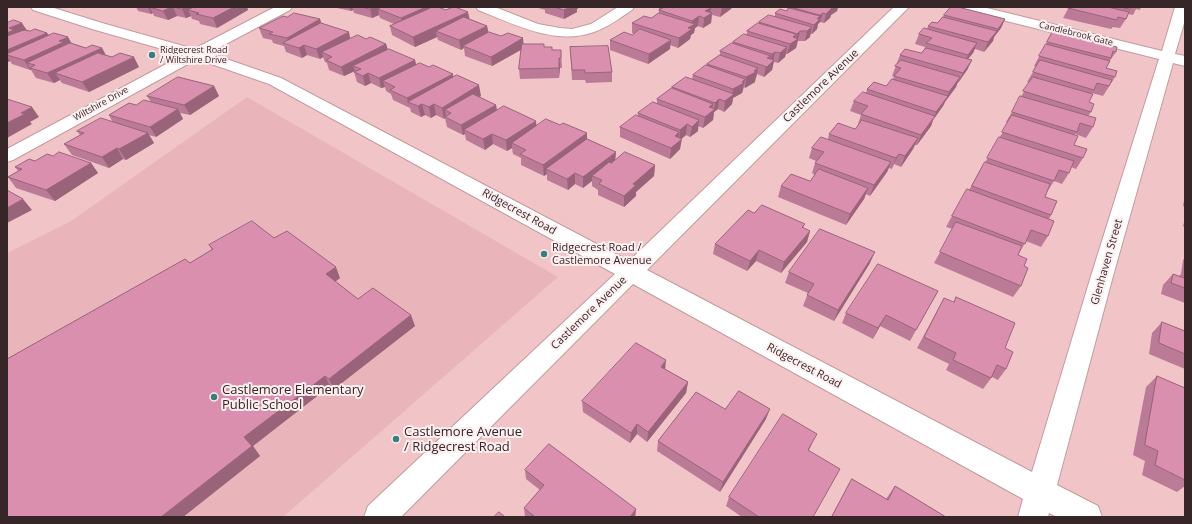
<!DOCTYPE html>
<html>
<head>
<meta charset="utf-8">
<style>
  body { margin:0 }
  #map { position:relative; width:1192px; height:524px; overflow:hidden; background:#f1c5c8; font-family:"Open Sans",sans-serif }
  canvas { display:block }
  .frame { position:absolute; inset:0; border:8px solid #372628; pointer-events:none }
</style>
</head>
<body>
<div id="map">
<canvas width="1192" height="524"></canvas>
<div class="frame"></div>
</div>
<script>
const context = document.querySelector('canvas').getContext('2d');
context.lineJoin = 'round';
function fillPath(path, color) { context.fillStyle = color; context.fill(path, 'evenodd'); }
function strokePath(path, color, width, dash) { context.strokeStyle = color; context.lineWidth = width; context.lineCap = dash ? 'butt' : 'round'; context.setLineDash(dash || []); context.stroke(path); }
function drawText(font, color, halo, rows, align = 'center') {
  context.font = font + ' "Open Sans",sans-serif'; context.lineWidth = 4; context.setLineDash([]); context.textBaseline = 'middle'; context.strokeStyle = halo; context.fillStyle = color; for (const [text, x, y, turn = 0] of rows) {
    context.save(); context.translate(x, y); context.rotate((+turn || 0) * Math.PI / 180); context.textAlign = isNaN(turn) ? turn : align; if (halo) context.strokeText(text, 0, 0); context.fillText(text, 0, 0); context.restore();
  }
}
const built = new Path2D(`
  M 247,97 L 558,277 L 283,517 L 7,517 L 7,253 L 71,221 Z`);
const minor = new Path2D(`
  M 31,7 L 51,7 L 102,23 L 194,49 L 275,7 L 292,7 L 290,10 L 209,53 L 281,78 L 629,261 L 894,7 L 909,7 L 647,270 L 1032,472 L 1091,276 L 1159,59 L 962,10 L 960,7 L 983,7 L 1162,51 L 1175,7 L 1185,7 L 1185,20 L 1175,54 L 1185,56 L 1185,66 L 1173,63 L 1113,276 L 1057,485 L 1098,506 L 1102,517 L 1057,517 L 1049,513 L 1048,517 L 1018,517 L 1023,499 L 633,284 L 401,517 L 364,517 L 368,506 L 615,274 L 269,84 L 197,59 L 13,160 L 7,162 L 7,149 L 183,55 L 92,29 L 33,10 Z
  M 476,7 L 495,7 L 538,24 L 560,28 L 572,29 L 591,24 L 618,7 L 634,7 L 632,10 C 620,18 608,27 594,32 C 555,46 514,24 478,10 Z`);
const wall = new Path2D(`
  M 136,7 L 247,7 L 248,10 L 217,28 L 200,24 L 199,21 L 192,19 L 191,16 L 186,18 L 177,16 L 168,20 L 154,16 L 153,13 L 151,14 L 138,11 Z
  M 332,7 L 428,7 L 429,9 L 469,19 L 487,26 L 488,33 L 524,44 L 545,47 L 552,50 L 561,50 L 562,68 L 560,68 L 559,78 L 520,79 L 519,69 L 521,50 L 492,66 L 465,56 L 464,48 L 461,50 L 438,40 L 437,37 L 415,47 L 392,35 L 390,26 L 394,24 L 380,18 L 379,15 L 372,18 L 354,13 L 353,10 L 351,11 Z
  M 535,7 L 580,7 L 577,9 L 577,12 L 564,19 L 545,13 L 545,10 Z
  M 659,7 L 732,7 L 731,9 L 720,17 L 712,15 L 711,23 L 703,28 L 698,26 L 695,28 L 694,33 L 691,35 L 690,39 L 678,48 L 670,45 L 670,49 L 648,64 L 610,50 L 610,40 L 632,35 L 634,34 L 632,33 L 632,23 L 651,18 L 659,13 Z
  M 789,7 L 838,7 L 837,11 L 831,15 L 830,18 L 824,23 L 820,22 L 818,24 L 817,29 L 812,34 L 810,34 L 810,37 L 805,41 L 798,41 L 796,48 L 787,54 L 786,54 L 785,57 L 778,63 L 774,62 L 772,70 L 764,77 L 757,74 L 755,82 L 745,88 L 744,87 L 742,93 L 733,98 L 732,104 L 724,112 L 718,109 L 714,112 L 713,120 L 703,128 L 698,126 L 698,131 L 690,137 L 686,135 L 681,139 L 680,149 L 670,159 L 620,137 L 620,127 L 638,116 L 638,113 L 657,104 L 657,99 L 672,88 L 672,87 L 692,79 L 693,75 L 707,66 L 707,64 L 720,55 L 720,51 L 733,43 L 733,42 L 747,34 L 747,31 L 759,23 L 759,22 L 775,16 L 775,13 L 786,11 L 788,8 Z
  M 1069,7 L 1141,7 L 1140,10 L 1136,9 L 1133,15 L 1128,14 L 1126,19 L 1120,28 L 1113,27 L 1111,29 L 1063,18 Z
  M 944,15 L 1005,19 L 1001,28 L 994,37 L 993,41 L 984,52 L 975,49 L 973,53 L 968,59 L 972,60 L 967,70 L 958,83 L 957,83 L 956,87 L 945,102 L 943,106 L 933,120 L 931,126 L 917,145 L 915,145 L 913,149 L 901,167 L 894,164 L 892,169 L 889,168 L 887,172 L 870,196 L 866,194 L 864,199 L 846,225 L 778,197 L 781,186 L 810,181 L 815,175 L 812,173 L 815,163 L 816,161 L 809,158 L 812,148 L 828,139 L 829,134 L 855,129 L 859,125 L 858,124 L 861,115 L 850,111 L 854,101 L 866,93 L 867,89 L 886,86 L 893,79 L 894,77 L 892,76 L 900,55 L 921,53 L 924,50 L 925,47 L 915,44 L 919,34 L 927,29 L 928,26 L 937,23 L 943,17 Z
  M 287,17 L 320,19 L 321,23 L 351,39 L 366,39 L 386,44 L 388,50 L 415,60 L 416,65 L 429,67 L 453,74 L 453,78 L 481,96 L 479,97 L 496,105 L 497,110 L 537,126 L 560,125 L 587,133 L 587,139 L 616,152 L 615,160 L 655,165 L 654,176 L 636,192 L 636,196 L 624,207 L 598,195 L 598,190 L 592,186 L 592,181 L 583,188 L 575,184 L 568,190 L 547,180 L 547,174 L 544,176 L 521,165 L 521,158 L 513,154 L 512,148 L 507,151 L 493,144 L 485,150 L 466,140 L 465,134 L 463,135 L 447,127 L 445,118 L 444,119 L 436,115 L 431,118 L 425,115 L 421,117 L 411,112 L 410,108 L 393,100 L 391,94 L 386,91 L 385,87 L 381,88 L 371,83 L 365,86 L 357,82 L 354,72 L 355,72 L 355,71 L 344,76 L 329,70 L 327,63 L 325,62 L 323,57 L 320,59 L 307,55 L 302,58 L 286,52 L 284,46 L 273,43 L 272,40 L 263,38 L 259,28 Z
  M 7,23 L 30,31 L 47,33 L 49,35 L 86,48 L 102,48 L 106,55 L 139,67 L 89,92 L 62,83 L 60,80 L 54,83 L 36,78 L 31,70 L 30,70 L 12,64 L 10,61 L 7,62 Z
  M 1053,31 L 1116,52 L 1109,62 L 1106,68 L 1115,77 L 1103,96 L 1092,93 L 1091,94 L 1089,102 L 1091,112 L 1088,116 L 1093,127 L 1086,138 L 1075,134 L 1075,135 L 1074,145 L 1083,158 L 1076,169 L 1071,167 L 1069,173 L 1062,184 L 1054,181 L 1047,192 L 1045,197 L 1051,215 L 1049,219 L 1048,236 L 1041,247 L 1026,241 L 1018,255 L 1024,266 L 1021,286 L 1013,297 L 934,263 L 953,229 L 946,227 L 952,216 L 969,190 L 1008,123 L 1006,122 L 1012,112 L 1029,83 L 1027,82 L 1036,67 L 1034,66 Z
  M 570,47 L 612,72 L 612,82 L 586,83 L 585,80 L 572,80 Z
  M 214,86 L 219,96 L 190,115 L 180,113 L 183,119 L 156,137 L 149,135 L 154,143 L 126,160 L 123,159 L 109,168 L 72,155 L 64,144 L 80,135 L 77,131 L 112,121 L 109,115 L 136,105 L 151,102 L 147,96 Z
  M 53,156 L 91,163 L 98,173 L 55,201 L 16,188 L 8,177 L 18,171 L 15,167 Z
  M 1185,195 L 1185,207 L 1183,206 Z
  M 754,213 L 805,224 L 803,228 L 810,231 L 807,242 L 781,273 L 756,261 L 747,271 L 713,254 L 715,244 Z
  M 1185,219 L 1185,227 L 1183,226 Z
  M 274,238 L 340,278 L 335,282 L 358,299 L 415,326 L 334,389 L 330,386 L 253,446 L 260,456 L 183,517 L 7,517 L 190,263 L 212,250 L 209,245 Z
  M 1185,258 L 1185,303 L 1161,294 L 1163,285 L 1173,274 L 1179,276 L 1181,274 L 1183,260 Z
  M 870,263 L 834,321 L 803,306 L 808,293 L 785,283 L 789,272 Z
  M 938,291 L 910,341 L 880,326 L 873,339 L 842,323 L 846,313 Z
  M 944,298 L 1005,348 L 1006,369 L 998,380 L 992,377 L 983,389 L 946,370 L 949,364 L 917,348 Z
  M 1162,322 L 1185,331 L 1185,369 L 1149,354 L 1152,333 Z
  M 665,369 L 688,382 L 686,393 L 647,442 L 637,434 L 630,443 L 583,412 L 582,401 Z
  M 1157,376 L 1185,388 L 1185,486 L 1177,492 L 1142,475 L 1145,461 L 1133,455 L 1146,387 Z
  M 725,409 L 766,419 L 720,492 L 657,451 L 658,441 Z
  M 812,444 L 809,450 L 813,517 L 742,517 L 726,506 L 729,497 Z
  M 525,470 L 636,509 L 635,517 L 525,517 L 524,508 L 540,490 L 526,479 Z
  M 852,479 L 886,499 L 895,486 L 946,517 L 831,517 Z`);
const shadedWall = new Path2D(`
  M 148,7 L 149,7 L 153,13 L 151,14 Z
  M 171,7 L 173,7 L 177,16 L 168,20 L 163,11 Z
  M 186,7 L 211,7 L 188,10 L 191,16 L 186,18 L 182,9 Z
  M 234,7 L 247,7 L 248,10 L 217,28 L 213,18 Z
  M 349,7 L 352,7 L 353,10 L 351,11 Z
  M 374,7 L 394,7 L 378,9 L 379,15 L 372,18 L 370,9 Z
  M 423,7 L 428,7 L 429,12 L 403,28 L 401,18 Z
  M 570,7 L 580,7 L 577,9 L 577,12 L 564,19 L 564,10 Z
  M 723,7 L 732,7 L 731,9 L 720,17 L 722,8 Z
  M 832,7 L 838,7 L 837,11 L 831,15 L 830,18 L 824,23 L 826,14 L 831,9 Z
  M 711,8 L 710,14 L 712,13 L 711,23 L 703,28 L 705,11 Z
  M 468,12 L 470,21 L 436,31 L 437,37 L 415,47 L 413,37 Z
  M 823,13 L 820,22 L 818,24 L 817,29 L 812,34 L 814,25 L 817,19 L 820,16 L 819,20 L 820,15 Z
  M 699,16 L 698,26 L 695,28 L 694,33 L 691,35 L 690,39 L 678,48 L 679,38 L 688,28 L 691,26 L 692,21 Z
  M 320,19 L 323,29 L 289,45 L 287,38 Z
  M 1005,19 L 1001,28 L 994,37 L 993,41 L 984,52 L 988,42 L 996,32 L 998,29 Z
  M 22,23 L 28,32 L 7,45 L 7,33 L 9,28 Z
  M 487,26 L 489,35 L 463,46 L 464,48 L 461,50 L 459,40 Z
  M 812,27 L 810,37 L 805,41 L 807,31 Z
  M 800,31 L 796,48 L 787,54 L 790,44 L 793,37 L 796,34 L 794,41 L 795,41 L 797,34 Z
  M 349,32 L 351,42 L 322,52 L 323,57 L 320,59 L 316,49 Z
  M 47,33 L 53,43 L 7,55 L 7,50 Z
  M 68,37 L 74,47 L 35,65 L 27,63 L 31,70 L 30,70 L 24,60 L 59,41 Z
  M 523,38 L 524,48 L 492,66 L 491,57 Z
  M 671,40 L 670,49 L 648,64 L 649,54 Z
  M 977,43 L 973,53 L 963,65 L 968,55 Z
  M 386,44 L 389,54 L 353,66 L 355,71 L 344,76 L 341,67 Z
  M 304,45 L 307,55 L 302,58 L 299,48 Z
  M 787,47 L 785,57 L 778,63 L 780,53 Z
  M 102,48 L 107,58 L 55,73 L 60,80 L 54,83 L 47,73 Z
  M 775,52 L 773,61 L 774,60 L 772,70 L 764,77 L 767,58 L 771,56 L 769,65 L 770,64 L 772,54 Z
  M 7,57 L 10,61 L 8,62 L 7,61 Z
  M 134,57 L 139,67 L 89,92 L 82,82 Z
  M 559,58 L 560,68 L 559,78 Z
  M 415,60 L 417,70 L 383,81 L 385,87 L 381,88 L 379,78 Z
  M 972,60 L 967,70 L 958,83 L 963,73 Z
  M 758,68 L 756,78 L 755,79 L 755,82 L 745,88 L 746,77 Z
  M 368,73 L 371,83 L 365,86 L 363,76 Z
  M 453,74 L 454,84 L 408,102 L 409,108 L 407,98 Z
  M 960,77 L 956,87 L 945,102 L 949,92 Z
  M 745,79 L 742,93 L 733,98 L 732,104 L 724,112 L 725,101 L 732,96 L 733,89 Z
  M 479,85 L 481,96 L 451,114 L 451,113 L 445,110 L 446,117 L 445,117 L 445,118 L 444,119 L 442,108 Z
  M 214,86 L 219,96 L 190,115 L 184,105 Z
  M 948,96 L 943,106 L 933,120 L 931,126 L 917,145 L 921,135 L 934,118 L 936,112 Z
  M 719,99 L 718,109 L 714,112 L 713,120 L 703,128 L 705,117 L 709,107 L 713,104 L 712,111 L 714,110 L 715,103 Z
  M 422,104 L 425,115 L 421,117 L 418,106 Z
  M 434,104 L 436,115 L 431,118 L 429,107 Z
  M 496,105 L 497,115 L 464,130 L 465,134 L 463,135 L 461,125 Z
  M 32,107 L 39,117 L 30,122 L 32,124 L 7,138 L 7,123 L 21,113 Z
  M 178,109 L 183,119 L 156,137 L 150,127 Z
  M 699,120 L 698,131 L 690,137 L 692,127 Z
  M 536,121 L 537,131 L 512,143 L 512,148 L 507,151 L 506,140 Z
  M 687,124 L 686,135 L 679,141 L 680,130 Z
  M 679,132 L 678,142 L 682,139 L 680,149 L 670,159 L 671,148 L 675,136 Z
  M 148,133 L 154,143 L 126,160 L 119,149 Z
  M 587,133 L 587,143 L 546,169 L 547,174 L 544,176 L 543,165 Z
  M 492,134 L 493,144 L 485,150 L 483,139 Z
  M 918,138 L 913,149 L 901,167 L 905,156 Z
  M 117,148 L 123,159 L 109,168 L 102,157 Z
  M 616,152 L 615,162 L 592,176 L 592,181 L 583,188 L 583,177 Z
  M 899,154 L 894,164 L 892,169 L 896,158 Z
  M 891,162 L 887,172 L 870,196 L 874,185 Z
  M 91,163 L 98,173 L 55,201 L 46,190 Z
  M 655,165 L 654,176 L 636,192 L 636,196 L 624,207 L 624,196 L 633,184 Z
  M 575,173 L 575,184 L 568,190 L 567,179 Z
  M 868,188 L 864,199 L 846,225 L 850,214 Z
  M 23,199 L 32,210 L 7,223 L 7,208 Z
  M 810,231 L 807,242 L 781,273 L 784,262 Z
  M 759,250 L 756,261 L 747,271 L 750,261 Z
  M 875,252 L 870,263 L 834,321 L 838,310 Z
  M 336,267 L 340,278 L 330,285 L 326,274 Z
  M 411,315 L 415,326 L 334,389 L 329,379 Z
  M 886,315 L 880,326 L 873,339 L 878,328 Z
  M 666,360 L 665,371 L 661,367 Z
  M 325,376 L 330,386 L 253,446 L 260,456 L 183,517 L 161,517 L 244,437 Z
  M 688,382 L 686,393 L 647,442 L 648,432 Z
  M 770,409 L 766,419 L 720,492 L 723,482 Z
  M 637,424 L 637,434 L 630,443 L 631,433 Z
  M 636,509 L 635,517 L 630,517 Z`);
const building = new Path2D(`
  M 150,7 L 171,7 L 163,11 Z
  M 174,7 L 186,7 L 182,9 Z
  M 194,7 L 234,7 L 213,18 L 196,14 L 199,13 L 188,10 Z
  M 363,7 L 374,7 L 370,9 Z
  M 382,7 L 426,7 L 401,18 L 378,9 Z
  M 433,7 L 438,7 L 446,10 L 453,7 L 455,7 L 468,12 L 413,37 L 390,26 Z
  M 555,7 L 570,7 L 564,10 Z
  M 665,7 L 708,7 L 711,8 L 705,11 L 712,13 L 704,18 L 699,16 L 692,21 L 659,10 Z
  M 791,7 L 827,7 L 832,8 L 826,14 L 823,13 L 820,15 Z
  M 951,7 L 958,7 L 1005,19 L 998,29 L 944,15 Z
  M 1069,7 L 1108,7 L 1129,12 L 1126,19 L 1118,17 L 1117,20 L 1068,8 Z
  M 1121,7 L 1131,7 L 1130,9 Z
  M 789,8 L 820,16 L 817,19 L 820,19 L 814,25 L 775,13 L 780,9 L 786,11 Z
  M 294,13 L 320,19 L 287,38 L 269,34 L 273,32 L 259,28 L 283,16 L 287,17 Z
  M 659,13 L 695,24 L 688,28 L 692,29 L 679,38 L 632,23 L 644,16 L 651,18 Z
  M 769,15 L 812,27 L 807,31 L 800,31 L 797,34 L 759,22 Z
  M 464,17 L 487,26 L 459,40 L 436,31 Z
  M 943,17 L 997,31 L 988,42 L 928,26 L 932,22 L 937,23 Z
  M 14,20 L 22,23 L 9,28 L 14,30 L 7,33 L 7,23 Z
  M 321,23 L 349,32 L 316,49 L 304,45 L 299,48 L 283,43 Z
  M 758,23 L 796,34 L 793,37 L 798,39 L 790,44 L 747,31 Z
  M 924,28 L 977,43 L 968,55 L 926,43 L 932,38 L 919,34 Z
  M 35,29 L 47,33 L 7,50 L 7,36 L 24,30 L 30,31 Z
  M 640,29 L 671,40 L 649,54 L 610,40 L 624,32 L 632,35 Z
  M 1053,31 L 1117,47 L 1116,52 L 1113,51 L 1111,58 L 1047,42 Z
  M 489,32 L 501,36 L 508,33 L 523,38 L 491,57 L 463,46 Z
  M 54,33 L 68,37 L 59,41 L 64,42 L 24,60 L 7,55 L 7,54 Z
  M 744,34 L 787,47 L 780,53 L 775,52 L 772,54 L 733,42 Z
  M 358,35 L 366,39 L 370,37 L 386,44 L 341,67 L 326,60 L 332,57 L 322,52 Z
  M 70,43 L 86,48 L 92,45 L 102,48 L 47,73 L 30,68 L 35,65 L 27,63 Z
  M 732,43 L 771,56 L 767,58 L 774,60 L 767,67 L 720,51 Z
  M 522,44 L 544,44 L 544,47 L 552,47 L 552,50 L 561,50 L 561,58 L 559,58 L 559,68 L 519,69 Z
  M 1046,44 L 1110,61 L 1106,68 L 1117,71 L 1115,77 L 1039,56 Z
  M 608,46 L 612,72 L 585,73 L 585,70 L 572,70 L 570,47 Z
  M 926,48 L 972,60 L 963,73 L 900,55 L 905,49 L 921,53 Z
  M 389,49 L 415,60 L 379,78 L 368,73 L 363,76 L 354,72 L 361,69 L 353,66 Z
  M 98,53 L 112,57 L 120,53 L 134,57 L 82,82 L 55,73 Z
  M 720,55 L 758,68 L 754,71 L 756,72 L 746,77 L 707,64 Z
  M 901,60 L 960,77 L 949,92 L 894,76 L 901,68 L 895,66 Z
  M 1040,60 L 1112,80 L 1109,86 L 1097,83 L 1094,90 L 1033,72 Z
  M 420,63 L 429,67 L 433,65 L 453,74 L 407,98 L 390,90 L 395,87 L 383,81 Z
  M 706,65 L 745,79 L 742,82 L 744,83 L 733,89 L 693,75 Z
  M 457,75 L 479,85 L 442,108 L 434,104 L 429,107 L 422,104 L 418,106 L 408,102 Z
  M 178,77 L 214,86 L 184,105 L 147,96 Z
  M 686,77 L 734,94 L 725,101 L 719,99 L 715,103 L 672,87 Z
  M 1033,77 L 1093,94 L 1089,102 L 1094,104 L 1091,112 L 1023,91 Z
  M 892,79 L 948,96 L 936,112 L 867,89 L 874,82 L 886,86 Z
  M 672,88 L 713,104 L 709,107 L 715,109 L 705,117 L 657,99 Z
  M 863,92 L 935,116 L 921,135 L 861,114 L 868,106 L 854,101 Z
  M 473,94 L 496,105 L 461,125 L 445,117 L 451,113 L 445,110 Z
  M 1020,96 L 1096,118 L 1093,127 L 1080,123 L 1077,132 L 1012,112 Z
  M 7,99 L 32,107 L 21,113 L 25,114 L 7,123 Z
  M 144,100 L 178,109 L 150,127 L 109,115 L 129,103 L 136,105 Z
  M 653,102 L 699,120 L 692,127 L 687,124 L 680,130 L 638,113 Z
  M 504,106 L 536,121 L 506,140 L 492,134 L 483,139 L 464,130 Z
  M 636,115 L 679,132 L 675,136 L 682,139 L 671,148 L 620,127 Z
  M 1012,115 L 1078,136 L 1074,145 L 1087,149 L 1083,158 L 1002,132 Z
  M 101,118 L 148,133 L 119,149 L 117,148 L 102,157 L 64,144 L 84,133 L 77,131 Z
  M 546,119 L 560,125 L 563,123 L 587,133 L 543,165 L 520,154 L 526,150 L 512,143 Z
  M 862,120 L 918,138 L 905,156 L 899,154 L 896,158 L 829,134 L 838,123 L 855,129 Z
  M 821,137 L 891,162 L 874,185 L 815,163 L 824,152 L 812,148 Z
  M 999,137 L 1074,161 L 1069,173 L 1059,170 L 1054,181 L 987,158 Z
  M 587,139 L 616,152 L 583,177 L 575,173 L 567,179 L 546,169 Z
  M 59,152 L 91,163 L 46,190 L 8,177 L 22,169 L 15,167 L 29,159 L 35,161 L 47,154 L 53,156 Z
  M 625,152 L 655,165 L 633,184 L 636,185 L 624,196 L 599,184 L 602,180 L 592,176 L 609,162 L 611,163 Z
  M 985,162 L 1050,184 L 1045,197 L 1057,201 L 1051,215 L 972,186 Z
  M 819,169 L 868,188 L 850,214 L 781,186 L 791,174 L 810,181 Z
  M 967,189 L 1054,221 L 1048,236 L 1031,230 L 1025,244 L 952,216 Z
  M 7,190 L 23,199 L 7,208 Z
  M 762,205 L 805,224 L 802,227 L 810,231 L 784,262 L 759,250 L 750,261 L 715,244 L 748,210 L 754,213 Z
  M 252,221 L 274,238 L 287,231 L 336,267 L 326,274 L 358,299 L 373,288 L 411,315 L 329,379 L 325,376 L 244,437 L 252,446 L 161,517 L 7,517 L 7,359 L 185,259 L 190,263 L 213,249 L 209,245 Z
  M 956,222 L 1022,246 L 1018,255 L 1027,259 L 1024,266 L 1028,268 L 1021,286 L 940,252 Z
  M 820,229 L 875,252 L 838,310 L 807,295 L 814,284 L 789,272 Z
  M 878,264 L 938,291 L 916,330 L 886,315 L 878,328 L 846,313 Z
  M 1185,271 L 1185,288 L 1171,283 L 1173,274 L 1184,278 Z
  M 956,297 L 1015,323 L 1005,348 L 1013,352 L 1006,369 L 997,365 L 991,378 L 953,360 L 956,353 L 924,337 L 944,298 L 954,302 Z
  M 1162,322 L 1185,331 L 1185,354 L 1159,343 Z
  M 636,343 L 666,360 L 661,367 L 688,382 L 648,432 L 637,424 L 631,433 L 582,401 Z
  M 1157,376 L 1185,388 L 1185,480 L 1155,465 L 1158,451 L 1145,445 Z
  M 739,391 L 770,409 L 723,482 L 658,441 L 696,392 L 725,409 Z
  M 783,414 L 817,434 L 808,450 L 840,469 L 813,517 L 759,517 L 729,497 Z
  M 549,444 L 636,509 L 630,517 L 535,517 L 524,508 L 544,485 L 525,470 Z
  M 852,479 L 888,500 L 895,486 L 946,517 L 832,517 Z
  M 499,512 L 505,517 L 494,517 Z`);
const markers = [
  [152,55,4,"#367f7c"],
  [544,254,4,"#367f7c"],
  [214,397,4,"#367f7c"],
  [396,439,4,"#367f7c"]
];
const farStreetnames = [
  ["Candlebrook Gate",1076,34,14],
  ["Wiltshire Drive",101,104,-29]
];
const farPoinames = [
  ["Ridgecrest Road",160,50],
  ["/ Wiltshire Drive",160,60]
];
const streetNames = [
  ["Castlemore Avenue",821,86,-44],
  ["Ridgecrest Road",519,212,29],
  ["Glenhaven Street",1107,262,-74],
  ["Castlemore Avenue",589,313,-44],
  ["Ridgecrest Road",804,366,28]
];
const poiNames = [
  ["Ridgecrest Road /",552,248],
  ["Castlemore Avenue",552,261]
];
const nearPoinames = [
  ["Castlemore Elementary",222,390],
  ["Public School",222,405],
  ["Castlemore Avenue",404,432],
  ["/ Ridgecrest Road",404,447]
];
fillPath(built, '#eab5ba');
strokePath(minor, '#c49a9e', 2);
fillPath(minor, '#fff');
fillPath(wall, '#bb7b96');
fillPath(shadedWall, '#99647a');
fillPath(building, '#da8faf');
strokePath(building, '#99647a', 1);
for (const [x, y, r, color] of markers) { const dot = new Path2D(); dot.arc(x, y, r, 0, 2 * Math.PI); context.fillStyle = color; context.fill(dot); strokePath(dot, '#fdeff0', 1.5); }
drawText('9px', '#372628', '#fdeff0', farStreetnames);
drawText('9px', '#372628', '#fdeff0', farPoinames, 'left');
drawText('11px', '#372628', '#fdeff0', streetNames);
drawText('11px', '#372628', '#fdeff0', poiNames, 'left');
drawText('13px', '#372628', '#fdeff0', nearPoinames, 'left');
</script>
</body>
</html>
